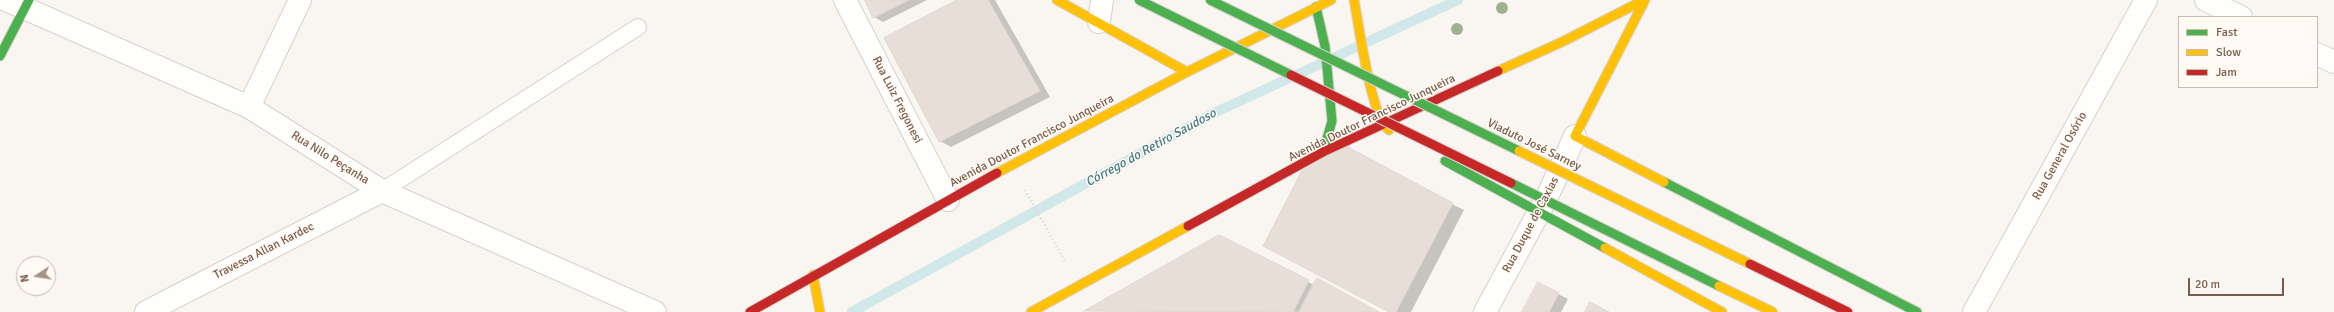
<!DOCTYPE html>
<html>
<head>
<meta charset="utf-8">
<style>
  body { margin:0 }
  #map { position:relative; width:2334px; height:312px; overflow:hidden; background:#f9f5f0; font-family:Signika,sans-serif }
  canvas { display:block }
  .legend { position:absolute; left:2178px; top:16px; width:140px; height:72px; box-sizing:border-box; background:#fffaf3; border:1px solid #cabbb1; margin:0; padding:5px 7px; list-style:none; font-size:12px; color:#7a5c4d }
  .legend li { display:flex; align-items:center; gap:8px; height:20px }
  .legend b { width:20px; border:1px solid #cabbb1 }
  .north { position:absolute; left:16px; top:256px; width:40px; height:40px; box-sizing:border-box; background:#fffaf3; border:1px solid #cabbb1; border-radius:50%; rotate:258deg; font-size:11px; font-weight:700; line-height:16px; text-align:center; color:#7a5c4d }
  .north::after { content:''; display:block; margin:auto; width:14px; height:18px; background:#a69286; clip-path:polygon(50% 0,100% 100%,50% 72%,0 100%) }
  .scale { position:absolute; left:2188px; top:278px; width:96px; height:18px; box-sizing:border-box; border:2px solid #7a5c4d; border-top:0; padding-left:5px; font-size:12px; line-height:14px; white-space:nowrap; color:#7a5c4d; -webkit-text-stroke:3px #fffaf3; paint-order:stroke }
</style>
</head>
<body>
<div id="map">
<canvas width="2334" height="312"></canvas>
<ul class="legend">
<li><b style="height:5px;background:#4caf50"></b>Fast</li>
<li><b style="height:5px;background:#ffc107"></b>Slow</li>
<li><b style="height:5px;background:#c62828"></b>Jam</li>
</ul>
<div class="north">N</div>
<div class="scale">20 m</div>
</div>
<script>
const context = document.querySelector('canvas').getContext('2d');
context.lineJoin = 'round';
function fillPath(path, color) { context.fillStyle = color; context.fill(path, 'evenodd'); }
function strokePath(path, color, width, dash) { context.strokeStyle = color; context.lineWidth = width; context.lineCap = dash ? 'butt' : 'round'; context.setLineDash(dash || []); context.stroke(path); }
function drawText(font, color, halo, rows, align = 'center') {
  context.font = font + ' Signika,sans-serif'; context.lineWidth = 3; context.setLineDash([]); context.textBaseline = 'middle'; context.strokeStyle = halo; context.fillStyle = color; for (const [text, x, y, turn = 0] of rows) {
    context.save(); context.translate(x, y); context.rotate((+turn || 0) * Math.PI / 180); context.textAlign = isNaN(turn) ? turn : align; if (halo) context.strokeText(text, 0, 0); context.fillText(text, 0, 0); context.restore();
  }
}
const shadow = new Path2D(`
  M 866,0 L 927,0 L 883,22 L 874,17 Z
  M 959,0 L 995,0 L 1050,97 L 951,147 L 940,141 Z
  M 1452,204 L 1464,210 L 1411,312 L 1390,312 Z
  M 1219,236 L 1314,285 L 1377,312 L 1086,311 Z
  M 1538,284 L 1568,299 L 1561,312 L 1524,312 Z`);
const stream = new Path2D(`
  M 852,312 L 1214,113 L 1458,0`);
const building = new Path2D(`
  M 865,0 L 909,0 L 873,18 Z
  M 957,0 L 988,0 L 1040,91 L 939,142 L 884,38 Z
  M 1346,146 L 1453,203 L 1396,312 L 1389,312 L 1263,246 L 1306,163 Z
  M 1219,235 L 1309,280 L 1293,312 L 1084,311 Z
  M 1317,278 L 1379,312 L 1299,312 Z
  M 1538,282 L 1559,293 L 1549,312 L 1522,312 Z
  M 1590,302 L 1609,312 L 1585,312 Z`);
const path = new Path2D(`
  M 1025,190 L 1066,263`);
const lane = new Path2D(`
  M 382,191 L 638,27`);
const street = new Path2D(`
  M 6,0 L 249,107 L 382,191 L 655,312
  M 845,0 L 948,200
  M 2206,0 L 2241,17
  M 1099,22 L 1102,0
  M 2317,54 L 2334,62
  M 249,107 L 300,0
  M 146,312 L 382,191
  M 1485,312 L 1546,199 L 1575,136
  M 1974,312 L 2146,0`);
const fast = new Path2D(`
  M 1316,7 L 1325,46 L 1332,121 L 1323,152
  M 0,56 L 29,0
  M 1445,161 L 1605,248
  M 1664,182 L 1917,312`);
const slow = new Path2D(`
  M 1057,0 L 1187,72
  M 1354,0 C 1359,25 1371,118 1389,130
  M 1645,0 L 1575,136 L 1664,182
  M 1498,71 L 1564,41 L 1644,0
  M 997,173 L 1187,72 L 1331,0
  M 1605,248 L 1722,312
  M 813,275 L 820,312
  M 1031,312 L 1188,226`);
const jam = new Path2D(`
  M 1188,226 L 1323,152 L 1498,71
  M 750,312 L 997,173`);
const fastBridge = new Path2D(`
  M 1139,0 L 1291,75
  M 1210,0 L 1519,151
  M 1511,183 L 1719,286`);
const slowBridge = new Path2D(`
  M 1519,151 L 1750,264
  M 1719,286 L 1773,312`);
const jamBridge = new Path2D(`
  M 1291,75 L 1511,183
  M 1750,264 L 1848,312`);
const trees = [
  [1502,8],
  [1457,29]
];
const streetNames = [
  ["Rua Luiz Fregonesi",897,100,63],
  ["Avenida Doutor Francisco Junqueira",1372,118,-26],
  ["Avenida Doutor Francisco Junqueira",1032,141,-28],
  ["Viaduto José Sarney",1534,145,26],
  ["Rua General Osório",2060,156,-61],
  ["Rua Nilo Peçanha",330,158,32],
  ["Rua Duque de Caxias",1531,225,-62],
  ["Travessa Allan Kardec",264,251,-27]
];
const waterNames = [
  ["Córrego do Retiro Saudoso",1151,148,-29]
];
fillPath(shadow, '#0003');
strokePath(stream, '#d0e8ea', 10);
fillPath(building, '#e6ded7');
strokePath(building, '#e2d8d2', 1);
strokePath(lane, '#d7d1cb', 18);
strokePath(street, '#d7d1cb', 24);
strokePath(fast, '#d9d2cb', 11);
strokePath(slow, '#d9d2cb', 11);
strokePath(jam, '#d9d2cb', 11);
strokePath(path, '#dcd5d0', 2.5, [1, 3]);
strokePath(lane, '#fefefd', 16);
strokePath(street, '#fefefd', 22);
strokePath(fast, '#4caf50', 9);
strokePath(slow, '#ffc107', 9);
strokePath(jam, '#c62828', 9);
strokePath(fastBridge, '#dad1cc', 11, []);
strokePath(slowBridge, '#dad1cc', 11, []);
strokePath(jamBridge, '#dad1cc', 11, []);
strokePath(fastBridge, '#4caf50', 9);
strokePath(slowBridge, '#ffc107', 9);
strokePath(jamBridge, '#c62828', 9);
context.fillStyle = '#9eb190';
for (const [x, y] of trees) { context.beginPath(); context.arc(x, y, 6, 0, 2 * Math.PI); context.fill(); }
drawText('12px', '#7a5c4d', '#fffaf3', streetNames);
drawText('italic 13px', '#437c86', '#fffaf3', waterNames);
</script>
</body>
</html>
